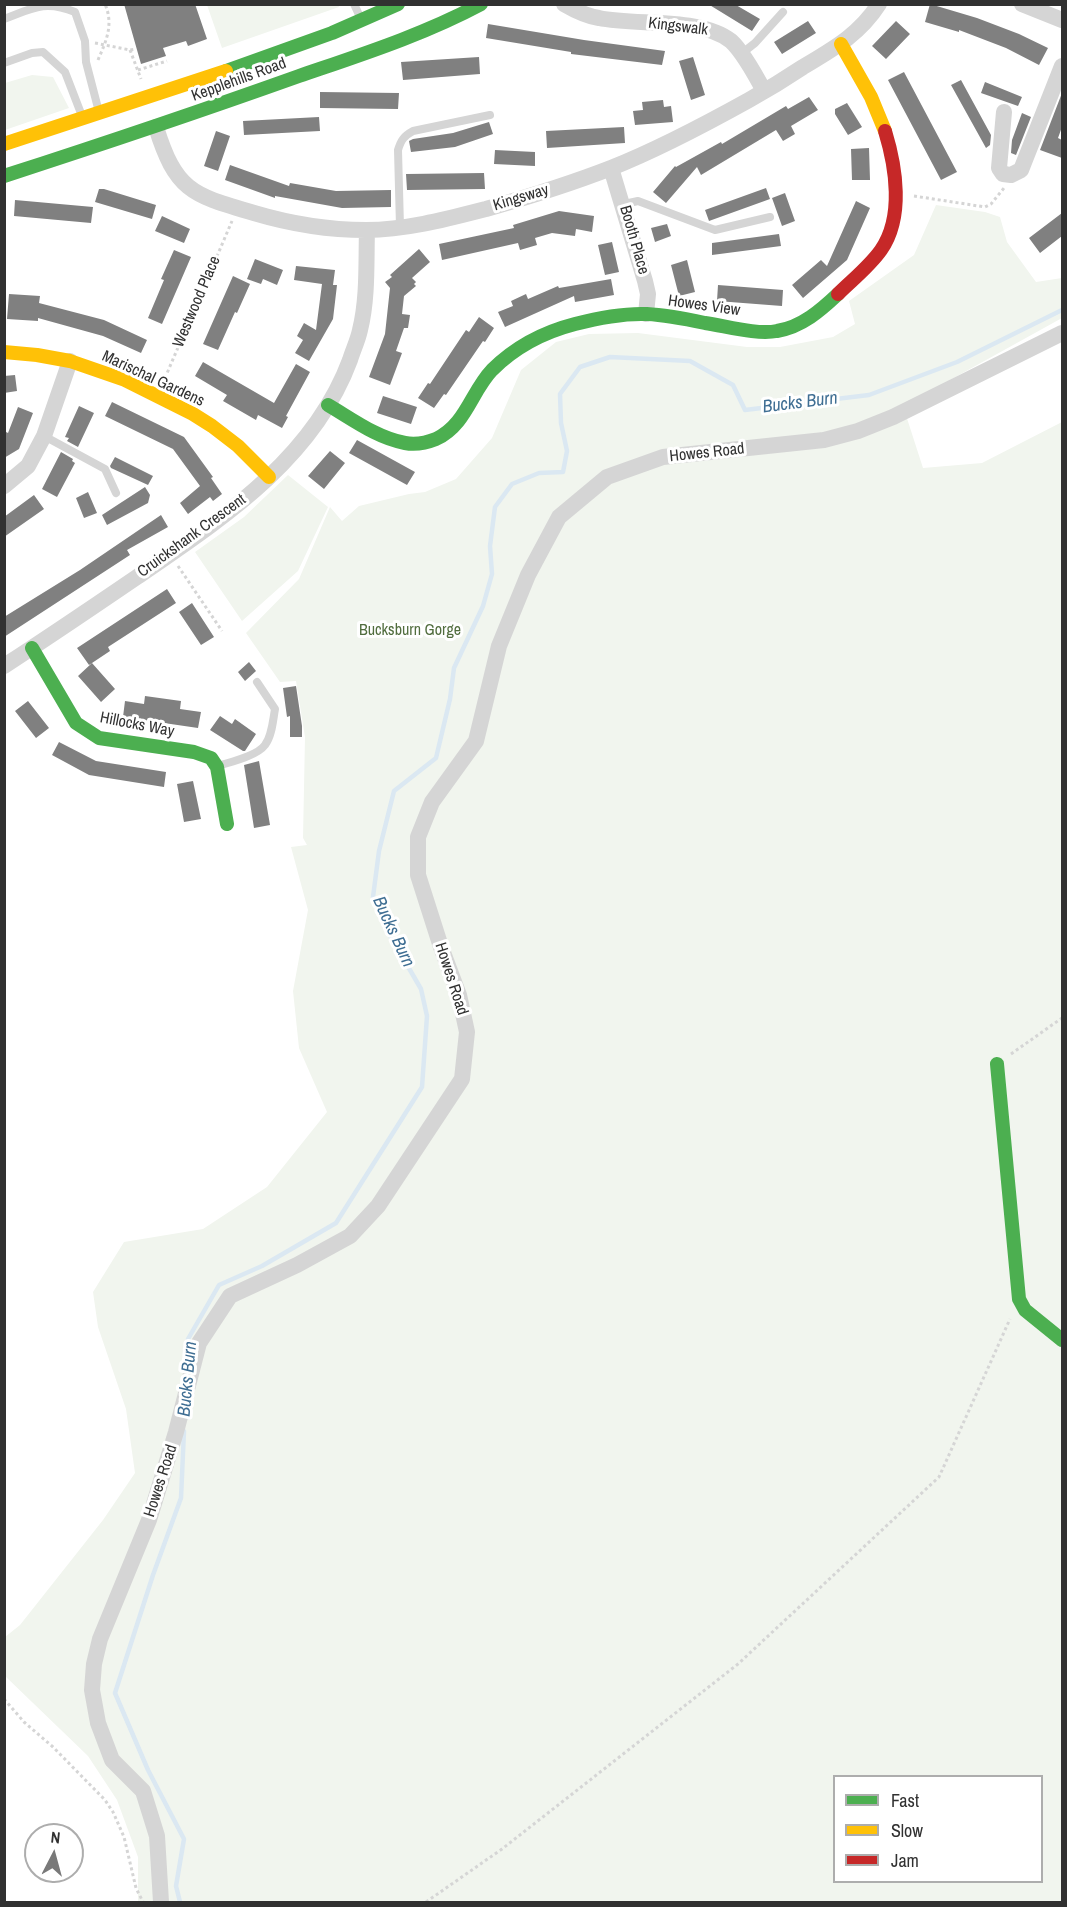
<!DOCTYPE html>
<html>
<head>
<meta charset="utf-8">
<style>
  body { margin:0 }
  #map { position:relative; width:1067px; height:1907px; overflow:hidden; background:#fff; font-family:"Archivo Narrow",sans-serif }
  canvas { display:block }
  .frame { position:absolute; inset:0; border:6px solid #313131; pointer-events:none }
  .legend { position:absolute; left:833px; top:1775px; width:210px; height:108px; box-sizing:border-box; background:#fff; border:2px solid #adadad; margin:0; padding:8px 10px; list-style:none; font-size:18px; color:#313131 }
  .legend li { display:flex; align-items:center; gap:12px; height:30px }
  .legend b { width:30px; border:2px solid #adadad }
  .north { position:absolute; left:24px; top:1823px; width:60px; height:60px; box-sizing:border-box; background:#fff; border:2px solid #adadad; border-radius:50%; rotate:6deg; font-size:16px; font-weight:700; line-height:24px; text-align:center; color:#313131 }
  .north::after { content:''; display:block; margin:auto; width:21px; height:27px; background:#797979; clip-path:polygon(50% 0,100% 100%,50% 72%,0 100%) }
</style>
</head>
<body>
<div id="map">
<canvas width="1067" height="1907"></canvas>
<div class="frame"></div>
<ul class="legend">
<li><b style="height:8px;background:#4caf50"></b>Fast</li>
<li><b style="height:8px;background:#ffc107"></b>Slow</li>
<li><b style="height:8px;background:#c62828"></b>Jam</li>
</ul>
<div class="north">N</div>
</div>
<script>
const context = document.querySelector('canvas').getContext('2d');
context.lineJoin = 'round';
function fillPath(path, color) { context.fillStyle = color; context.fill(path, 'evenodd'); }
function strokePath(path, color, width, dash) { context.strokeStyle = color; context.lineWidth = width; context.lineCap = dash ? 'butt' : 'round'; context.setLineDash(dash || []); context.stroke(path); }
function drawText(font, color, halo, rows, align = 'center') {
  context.font = font + ' "Archivo Narrow",sans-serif'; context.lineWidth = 6; context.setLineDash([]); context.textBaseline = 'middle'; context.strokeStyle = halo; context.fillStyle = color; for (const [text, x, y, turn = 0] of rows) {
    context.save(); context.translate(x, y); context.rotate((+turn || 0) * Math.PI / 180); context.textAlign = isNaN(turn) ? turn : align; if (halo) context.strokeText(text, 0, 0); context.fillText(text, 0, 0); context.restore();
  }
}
const green = new Path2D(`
  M 338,4 L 339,7 L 222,48 L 207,5 Z
  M 32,75 L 53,77 L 69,108 L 5,130 L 5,83 Z
  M 936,205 L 985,212 L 1000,217 L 1007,242 L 1036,282 L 1062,278 L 1062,318 L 903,406 L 923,468 L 982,463 L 1062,422 L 1062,1902 L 138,1902 L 138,1857 L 117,1800 L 88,1756 L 5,1676 L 5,1637 L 20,1625 L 103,1520 L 135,1473 L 126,1409 L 98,1327 L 93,1292 L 124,1242 L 203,1229 L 267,1187 L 327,1112 L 299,1048 L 293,991 L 308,910 L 291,847 L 307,845 L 303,838 L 305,737 L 296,681 L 280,682 L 246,633 L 299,579 L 330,507 L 342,521 L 359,506 L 409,494 L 425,492 L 456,479 L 492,438 L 521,370 L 556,342 L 589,334 L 638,333 L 747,347 L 780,347 L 833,337 L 855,324 L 849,301 L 914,255 ZM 834,1776 L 1042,1776 L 1042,1882 L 834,1882 Z
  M 288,475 L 328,507 L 298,571 L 242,621 L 195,552 L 244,517 Z`);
const stream = new Path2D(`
  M 187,1360 L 188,1339 L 219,1285 L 262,1266 L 336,1223 L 422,1087 L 427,1016 L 421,989 L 388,932 L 373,897 L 379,851 L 394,791 L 436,758 L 450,699 L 454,668 L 483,606 L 492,574 L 490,546 L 495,507 L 512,484 L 539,473 L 563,472 L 567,451 L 561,423 L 560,394 L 580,367 L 610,357 L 690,361 L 733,385 L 745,410 L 869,395 L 957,362 L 1062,310
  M 180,1902 L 176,1886 L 184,1839 L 148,1770 L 115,1693 L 153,1575 L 181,1498 L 184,1431`);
const building = new Path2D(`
  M 124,4 L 195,4 L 207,39 L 188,46 L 186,41 L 163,48 L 166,56 L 141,64 Z
  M 708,4 L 736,5 L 760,19 L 752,31 Z
  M 930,4 L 977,18 L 1019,34 L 1048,48 L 1039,65 L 1006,48 L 959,30 L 959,32 L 925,22 Z
  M 808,21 L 816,33 L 782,54 L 774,42 Z
  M 896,21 L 910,34 L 886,59 L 872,46 Z
  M 488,24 L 584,40 L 665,51 L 662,65 L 571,54 L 571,52 L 486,38 Z
  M 479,57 L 480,74 L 403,80 L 401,62 Z
  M 693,57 L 705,95 L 691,100 L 679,61 Z
  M 904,72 L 957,172 L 941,180 L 888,80 Z
  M 961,80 L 991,135 L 990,145 L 986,148 L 951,85 Z
  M 985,82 L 1022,97 L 1018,106 L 981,93 Z
  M 320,92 L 399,93 L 398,109 L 320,108 Z
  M 1062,93 L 1062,127 L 1058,138 L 1062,140 L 1062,158 L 1040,150 Z
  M 809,97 L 818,110 L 791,126 L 795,134 L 783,141 L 776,130 L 701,175 L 697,167 L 666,203 L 653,192 L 675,166 L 676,167 L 721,142 L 722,144 L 786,106 L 788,109 Z
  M 663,100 L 664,107 L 671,106 L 673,122 L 635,125 L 633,111 L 643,110 L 642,102 Z
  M 847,103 L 862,127 L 848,135 L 835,114 L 835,109 Z
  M 1022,113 L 1031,117 L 1016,155 L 1011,153 L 1012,140 Z
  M 319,117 L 320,131 L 244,135 L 243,121 Z
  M 489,122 L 493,134 L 455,147 L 411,152 L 409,141 L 413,139 L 453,133 Z
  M 624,127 L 625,143 L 547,148 L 546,131 Z
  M 216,131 L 230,136 L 218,171 L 204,166 Z
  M 869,148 L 870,180 L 852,180 L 851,149 Z
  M 495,150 L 535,152 L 535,166 L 494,164 Z
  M 230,165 L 289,186 L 290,183 L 336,191 L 391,190 L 391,207 L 342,208 L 275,196 L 275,198 L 225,180 Z
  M 484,173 L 485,189 L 407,190 L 406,174 Z
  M 766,188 L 770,199 L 709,221 L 705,210 Z
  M 99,189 L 104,189 L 156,205 L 152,219 L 95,202 Z
  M 785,193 L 795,221 L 782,226 L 772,198 Z
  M 15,200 L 93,207 L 91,223 L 14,216 Z
  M 856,201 L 870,208 L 847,260 L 803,298 L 792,285 L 821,260 L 827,266 Z
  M 559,211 L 594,216 L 592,232 L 576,229 L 575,236 L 552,233 L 535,238 L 537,245 L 520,250 L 518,243 L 442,260 L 439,244 L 514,228 L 513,225 Z
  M 1062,213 L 1062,236 L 1040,253 L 1029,238 Z
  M 162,216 L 190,229 L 184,243 L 155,231 Z
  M 667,224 L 671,236 L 655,242 L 651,228 Z
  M 779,234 L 781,246 L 712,255 L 712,243 Z
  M 612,242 L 619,272 L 605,275 L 598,245 Z
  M 419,249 L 430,262 L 412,278 L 416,282 L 414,284 L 416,286 L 404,296 L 402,314 L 410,315 L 408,328 L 404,328 L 396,351 L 402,353 L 390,385 L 369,377 L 385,334 L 390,288 L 385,282 L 392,277 L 390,275 Z
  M 174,250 L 191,257 L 162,324 L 148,318 L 164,280 L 161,279 Z
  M 255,259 L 283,270 L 277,285 L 263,279 L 261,284 L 247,279 Z
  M 687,260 L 695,292 L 679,296 L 671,265 Z
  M 296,266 L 335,270 L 333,285 L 337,285 L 333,319 L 309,361 L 295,353 L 303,340 L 297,336 L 304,323 L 316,330 L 322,284 L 294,280 Z
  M 233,276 L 250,284 L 237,313 L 235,312 L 218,350 L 203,344 Z
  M 611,279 L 614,295 L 575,302 L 574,296 L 505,327 L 498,312 L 513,306 L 511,301 L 526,294 L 528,299 L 558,286 L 559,288 Z
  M 718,285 L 783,290 L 782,306 L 717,301 Z
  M 9,294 L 40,296 L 39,303 L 104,320 L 147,340 L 141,353 L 103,336 L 38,318 L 38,321 L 7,319 Z
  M 479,317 L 494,328 L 485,342 L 483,341 L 446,395 L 444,394 L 434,408 L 418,398 L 428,383 L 430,384 L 466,330 L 469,332 Z
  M 203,362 L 274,403 L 296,364 L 310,372 L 286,416 L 288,417 L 282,428 L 258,415 L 256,420 L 223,401 L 227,395 L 195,376 Z
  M 15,375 L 17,391 L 4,393 L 4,376 Z
  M 383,396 L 417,407 L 411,424 L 377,413 Z
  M 112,402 L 184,437 L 213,477 L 211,478 L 222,494 L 213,501 L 210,497 L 188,514 L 180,503 L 200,486 L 173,449 L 105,416 Z
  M 79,406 L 94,413 L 78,447 L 67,441 L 69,438 L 65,437 Z
  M 18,407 L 33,413 L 19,449 L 4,458 L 4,431 L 8,433 Z
  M 357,440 L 415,472 L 407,485 L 349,453 Z
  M 330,451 L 345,463 L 324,489 L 308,476 Z
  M 61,452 L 73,459 L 72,461 L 75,463 L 57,497 L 42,489 Z
  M 115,457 L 153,476 L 148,485 L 111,468 L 110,466 Z
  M 145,487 L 150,495 L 148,503 L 107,525 L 102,515 Z
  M 88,492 L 97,513 L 84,518 L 76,498 Z
  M 34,495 L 44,509 L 4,537 L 4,517 Z
  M 161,515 L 168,527 L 127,550 L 130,555 L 4,637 L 4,617 L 80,570 Z
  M 167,589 L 176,603 L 108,647 L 110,651 L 89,665 L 77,648 Z
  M 192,603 L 214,637 L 201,645 L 179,612 Z
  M 249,662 L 256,671 L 245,681 L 238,672 Z
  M 92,663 L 115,689 L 101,702 L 78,676 Z
  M 296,686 L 302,726 L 302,737 L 290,737 L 290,716 L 287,717 L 283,688 Z
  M 145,696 L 181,701 L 180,709 L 201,712 L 198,728 L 123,717 L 125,701 L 144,704 Z
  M 28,701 L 49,728 L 36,738 L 15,711 Z
  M 220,716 L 232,724 L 235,719 L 256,734 L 245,751 L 243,751 L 210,730 Z
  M 59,742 L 96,761 L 166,772 L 164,787 L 89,775 L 52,755 Z
  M 259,761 L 270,825 L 254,828 L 244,765 Z
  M 193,781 L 201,819 L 184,822 L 177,784 Z`);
const path = new Path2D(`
  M 95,43 L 130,50 L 136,49
  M 130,50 L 141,79
  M 98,60 C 106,41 114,25 105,4
  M 138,70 L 167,61
  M 914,196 L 985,207 L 991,204 L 1004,188
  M 165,378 L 232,221
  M 178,566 L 222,631
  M 1011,1054 L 1062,1018
  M 4,1699 L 24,1722 L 53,1747 L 105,1800 L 113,1812 L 124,1837 L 136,1888 L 143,1902
  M 426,1902 L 502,1849 L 738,1664 L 939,1477 L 1010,1319`);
const lane = new Path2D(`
  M 354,4 L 361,19
  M 4,19 C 33,8 45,0 75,12 L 85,41 L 86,62 L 99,112
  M 741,54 L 755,43 L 783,12
  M 4,63 L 32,53 L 43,52 L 65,72 L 82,116
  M 624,204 L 638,201 L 715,230 L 770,217
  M 400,227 L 398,150 C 401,140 404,136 413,131 L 490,115
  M 44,436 L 105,469 L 116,493
  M 218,766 C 230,762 257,756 265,745 C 272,736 273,720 275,709 L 257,682`);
const street = new Path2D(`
  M 564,4 C 576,11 586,16 599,18 C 636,26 702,17 731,41 C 743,52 756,76 764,91
  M 1022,4 L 1062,20
  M 1004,112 L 999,168 L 1003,174 L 1011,175 L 1021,170 L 1062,66
  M 156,127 C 176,192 193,195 254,213 C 291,224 327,230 366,230 C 406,230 447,219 486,209 C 528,197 570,184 611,168 C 659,149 704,125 749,100 C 767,90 785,79 803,67 C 833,49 859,35 879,4
  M 611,168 L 645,281 L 648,294 L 646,314
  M 4,486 L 28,466 L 44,436 L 70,361
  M 4,666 C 49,637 93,607 137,577 C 221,519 313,460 350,360 C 353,350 358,340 360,330 C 368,298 366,262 367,230
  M 161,1902 L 157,1836 L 143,1791 L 112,1760 L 98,1723 L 92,1690 L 94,1664 L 100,1639 L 149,1520 L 176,1432 L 199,1343 L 230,1296 L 297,1265 L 350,1236 L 378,1206 L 462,1079 L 467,1032 L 459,995 L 441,947 L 418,875 L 418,837 L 432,802 L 476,741 L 499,646 L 528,575 L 559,517 L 607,477 L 663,457 L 824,440 L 858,431 L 893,417 L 1062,333`);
const fast = new Path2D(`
  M 226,71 L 332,33 L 398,4
  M 4,176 C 103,144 201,111 299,76 C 360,55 423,35 481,4
  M 328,405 C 352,419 377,438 405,443 C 416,445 426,443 436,439 C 466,425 471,392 492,370 C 515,347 544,332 575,324 C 598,318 623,313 647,314 C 666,315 686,319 705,323 C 726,326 757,335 777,331 C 802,327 821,310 838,294
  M 32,648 L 76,723 L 99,738 L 194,752 L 211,758 L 217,767 L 227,824
  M 997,1064 L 1019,1299 L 1025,1310 L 1062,1340`);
const slow = new Path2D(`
  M 841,44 L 871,97 L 885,131
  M 4,144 L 226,71
  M 4,352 L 37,355 L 70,361 L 125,380 L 193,414 L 212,426 L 238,446 L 269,477`);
const jam = new Path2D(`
  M 838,294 C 852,280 869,267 881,250 C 904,217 896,167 885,131`);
const streetNames = [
  ["Kingswalk",678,27,7],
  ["Kepplehills Road",239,80,-20],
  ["Kingsway",521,198,-17],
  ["Booth Place",634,240,74],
  ["Westwood Place",197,302,-67],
  ["Howes View",704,306,8],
  ["Marischal Gardens",153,379,25],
  ["Howes Road",707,453,-6],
  ["Cruickshank Crescent",192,536,-36],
  ["Hillocks Way",137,725,11],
  ["Howes Road",451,979,72],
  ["Howes Road",161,1481,-72]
];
const parkNames = [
  ["Bucksburn Gorge",410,631]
];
const waterNames = [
  ["Bucks Burn",800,403,-7],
  ["Bucks Burn",393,932,65],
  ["Bucks Burn",188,1379,-85]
];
fillPath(green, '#f1f5ee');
strokePath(stream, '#dbe8f2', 4.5);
fillPath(building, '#808080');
strokePath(path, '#d5d5d5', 3, [3, 3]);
strokePath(lane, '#d5d5d5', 8);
strokePath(street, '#d5d5d5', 16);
strokePath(fast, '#4caf50', 14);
strokePath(slow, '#ffc107', 14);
strokePath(jam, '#c62828', 14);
drawText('16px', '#313131', '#fff', streetNames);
drawText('16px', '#516d3e', '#fff', parkNames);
drawText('italic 18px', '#3f6e93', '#fff', waterNames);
</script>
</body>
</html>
